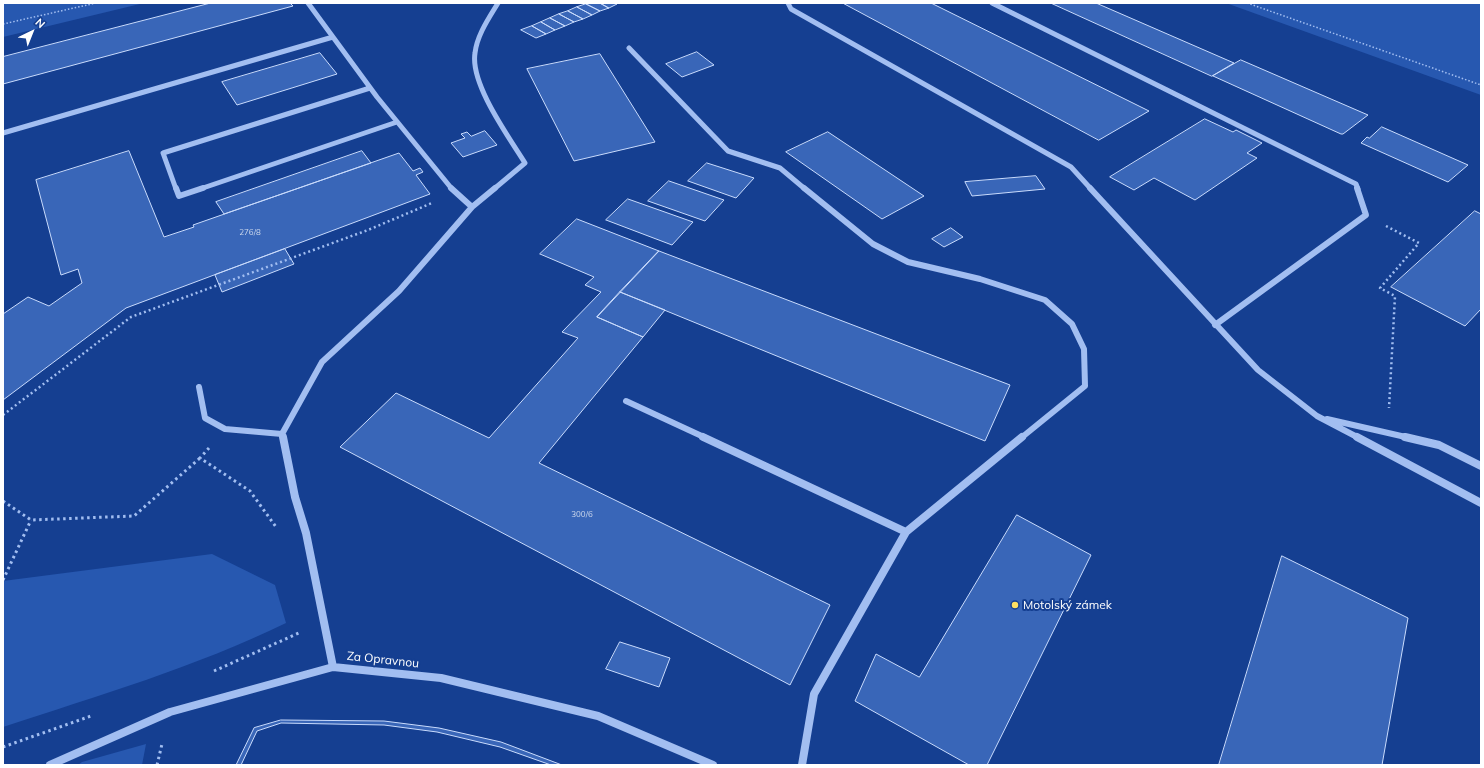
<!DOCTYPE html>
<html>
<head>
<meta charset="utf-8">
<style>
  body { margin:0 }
  #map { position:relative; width:1484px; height:768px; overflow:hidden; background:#153f91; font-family:Mulish,sans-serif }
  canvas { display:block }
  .frame { position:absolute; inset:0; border:4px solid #fff; pointer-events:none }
  .north { position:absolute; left:12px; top:12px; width:40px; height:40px; -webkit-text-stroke:3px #153f91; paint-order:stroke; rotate:43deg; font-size:11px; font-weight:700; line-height:16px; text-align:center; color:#fff }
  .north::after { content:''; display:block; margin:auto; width:14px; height:18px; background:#fff; clip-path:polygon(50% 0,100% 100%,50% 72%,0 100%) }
</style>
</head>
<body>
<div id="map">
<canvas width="1484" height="768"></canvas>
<div class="frame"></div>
<div class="north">N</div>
</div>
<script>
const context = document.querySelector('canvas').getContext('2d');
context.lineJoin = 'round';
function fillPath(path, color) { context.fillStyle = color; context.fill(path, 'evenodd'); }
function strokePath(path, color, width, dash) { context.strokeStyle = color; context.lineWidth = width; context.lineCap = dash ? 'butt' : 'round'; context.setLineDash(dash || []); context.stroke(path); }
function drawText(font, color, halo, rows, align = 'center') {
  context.font = font + ' Mulish,sans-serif'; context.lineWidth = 4; context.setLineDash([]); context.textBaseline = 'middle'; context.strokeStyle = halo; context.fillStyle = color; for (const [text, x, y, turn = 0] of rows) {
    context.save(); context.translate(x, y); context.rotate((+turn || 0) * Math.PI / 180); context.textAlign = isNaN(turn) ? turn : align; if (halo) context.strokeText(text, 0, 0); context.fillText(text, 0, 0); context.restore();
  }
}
const green = new Path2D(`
  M 3,3 L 144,3 L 3,37 Z
  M 1226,3 L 1481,3 L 1481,95 Z
  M 212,554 L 275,585 L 286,623 C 196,667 97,696 3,727 L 3,581 Z
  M 146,744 L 142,765 L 78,765 L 82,762 Z`);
const building = new Path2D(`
  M 211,3 L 290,3 L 293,6 L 3,84 L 3,57 Z
  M 600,3 L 609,8 L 600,11 L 586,4 Z
  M 600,3 L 615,3 L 617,4 L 609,8 Z
  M 843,3 L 931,3 L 1149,111 L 1099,140 Z
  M 1051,3 L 1096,3 L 1234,63 L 1212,76 Z
  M 586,4 L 600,11 L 592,15 L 577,7 Z
  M 577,7 L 592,15 L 583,19 L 568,11 Z
  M 568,11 L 583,19 L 574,22 L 559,14 Z
  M 559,14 L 574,22 L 565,26 L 550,18 Z
  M 550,18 L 565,26 L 555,30 L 541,22 Z
  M 541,22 L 555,30 L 546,34 L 532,26 Z
  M 532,26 L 546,34 L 536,38 L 521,30 Z
  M 697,52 L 714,65 L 682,77 L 666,64 Z
  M 320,53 L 337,74 L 237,105 L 222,82 Z
  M 600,54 L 655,142 L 574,161 L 527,69 Z
  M 1241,60 L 1368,115 L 1343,134 L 1341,134 L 1213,76 Z
  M 1205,119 L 1233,132 L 1236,130 L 1262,143 L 1247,153 L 1257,158 L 1195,200 L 1154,178 L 1134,190 L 1110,177 Z
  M 1382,127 L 1468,165 L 1448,182 L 1361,143 L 1367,137 L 1369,138 Z
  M 485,131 L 497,145 L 463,157 L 451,143 L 465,138 L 461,134 L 467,132 L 471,136 Z
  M 828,132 L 924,196 L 882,219 L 786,152 Z
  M 129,151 L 164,237 L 194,227 L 193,225 L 399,153 L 413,171 L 420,168 L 423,172 L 416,175 L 430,194 L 126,308 L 3,400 L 3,314 L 28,297 L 49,306 L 82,283 L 78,269 L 61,275 L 36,180 Z
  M 362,151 L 371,163 L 224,214 L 216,202 Z
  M 707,163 L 754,178 L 736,198 L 688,181 Z
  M 1036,176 L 1045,189 L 972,196 L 965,182 Z
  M 669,181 L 724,200 L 705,221 L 648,201 Z
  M 628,199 L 693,222 L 672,245 L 606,220 Z
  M 1475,211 L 1481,214 L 1481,309 L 1465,326 L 1391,287 Z
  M 577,219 L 659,251 L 597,317 L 643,337 L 539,463 L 830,605 L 790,685 L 340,447 L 396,393 L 489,438 L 578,338 L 562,332 L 601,292 L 585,285 L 594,277 L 540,254 Z
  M 951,228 L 963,237 L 944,247 L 932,239 Z
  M 285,249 L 294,264 L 222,292 L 215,275 Z
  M 659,251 L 1010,385 L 985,441 L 620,292 Z
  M 620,292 L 665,310 L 643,337 L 597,317 Z
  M 1017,515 L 1091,555 L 987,765 L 969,765 L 855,701 L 876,654 L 919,677 Z
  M 1282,556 L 1408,618 L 1382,765 L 1219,765 Z
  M 620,642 L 670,658 L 659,687 L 606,669 Z
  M 281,720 L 384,721 L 439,728 L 501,742 L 562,765 L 551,765 L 500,747 L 437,732 L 384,725 L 281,723 L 257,731 L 241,765 L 236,765 L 254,728 Z`);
const pathFar2 = new Path2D(`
  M 1247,3 L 1481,85
  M 3,24 L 96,3`);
const pathFar1 = new Path2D(`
  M 1386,226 L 1419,243 L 1380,288 L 1395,296 L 1389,408
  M 3,415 L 131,317 L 368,230 L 432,203`);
const path = new Path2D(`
  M 209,448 L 200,458 L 250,491 L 276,527
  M 3,501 L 31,520 L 134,516 L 200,458
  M 3,580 L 31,520
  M 214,671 L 301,632
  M 3,747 L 91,716
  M 157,765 L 162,744`);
const minorFar2 = new Path2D(`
  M 308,3 L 377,97 L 452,189
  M 788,3 L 791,9 L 1071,167 L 1091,189
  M 992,3 L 1356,184 L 1358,189
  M 629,48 L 728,151 L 780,168 L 805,189
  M 3,133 L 333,37
  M 176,189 L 163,153 L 370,88
  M 200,189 L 397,122
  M 494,189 L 525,163 C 509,137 470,84 475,53 C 477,35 489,18 498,3`);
const minorFar1 = new Path2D(`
  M 176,188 L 179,196 L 203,188
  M 451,188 L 472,207
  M 804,188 L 873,244 L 908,262 L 980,279 L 1045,300 L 1072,324 L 1084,349 L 1085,386 L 1021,438
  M 1090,188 L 1258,370 L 1317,416 L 1359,438
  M 1215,325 L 1366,215 L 1357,188
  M 199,387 L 205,418 L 225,429 L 282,434
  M 626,401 L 706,438
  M 1327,419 L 1410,438
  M 283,438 L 282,434 L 322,362 L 399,291 L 472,207 L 495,188`);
const minor = new Path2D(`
  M 283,437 L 295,497 L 306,533 L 333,667
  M 703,437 L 906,532 L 814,694 L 802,765
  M 1357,437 L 1481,503
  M 1405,437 L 1439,445 L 1481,466
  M 906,532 L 1022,437
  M 50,765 L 170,712 L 333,667 L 441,678 L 598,716 L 713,765`);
const markers = [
  [1015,605,4,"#ffe062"]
];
const numberNames = [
  ["276/8",250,233],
  ["300/6",582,515]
];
const nearPoinames = [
  ["Motolský zámek",1023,605]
];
const nearStreetnames = [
  ["Za Opravnou",383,660,6]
];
fillPath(green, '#2758b0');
fillPath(building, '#3966b8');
strokePath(building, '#c9dbfc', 1);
strokePath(pathFar2, '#a2bef1', 1.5, [1.5, 2]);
strokePath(pathFar1, '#a2bef1', 2.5, [2, 3]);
strokePath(path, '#a2bef1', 3, [2.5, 3.5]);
strokePath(minorFar2, '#a2bef1', 5);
strokePath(minorFar1, '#a2bef1', 6);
strokePath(minor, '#a2bef1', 8);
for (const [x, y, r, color] of markers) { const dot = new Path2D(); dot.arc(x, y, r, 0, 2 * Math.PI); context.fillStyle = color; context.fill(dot); strokePath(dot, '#153f91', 1.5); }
drawText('8px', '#ced9ed', null, numberNames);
drawText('12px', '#fff', '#153f91', nearPoinames, 'left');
drawText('12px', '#fff', '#153f91', nearStreetnames);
</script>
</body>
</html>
